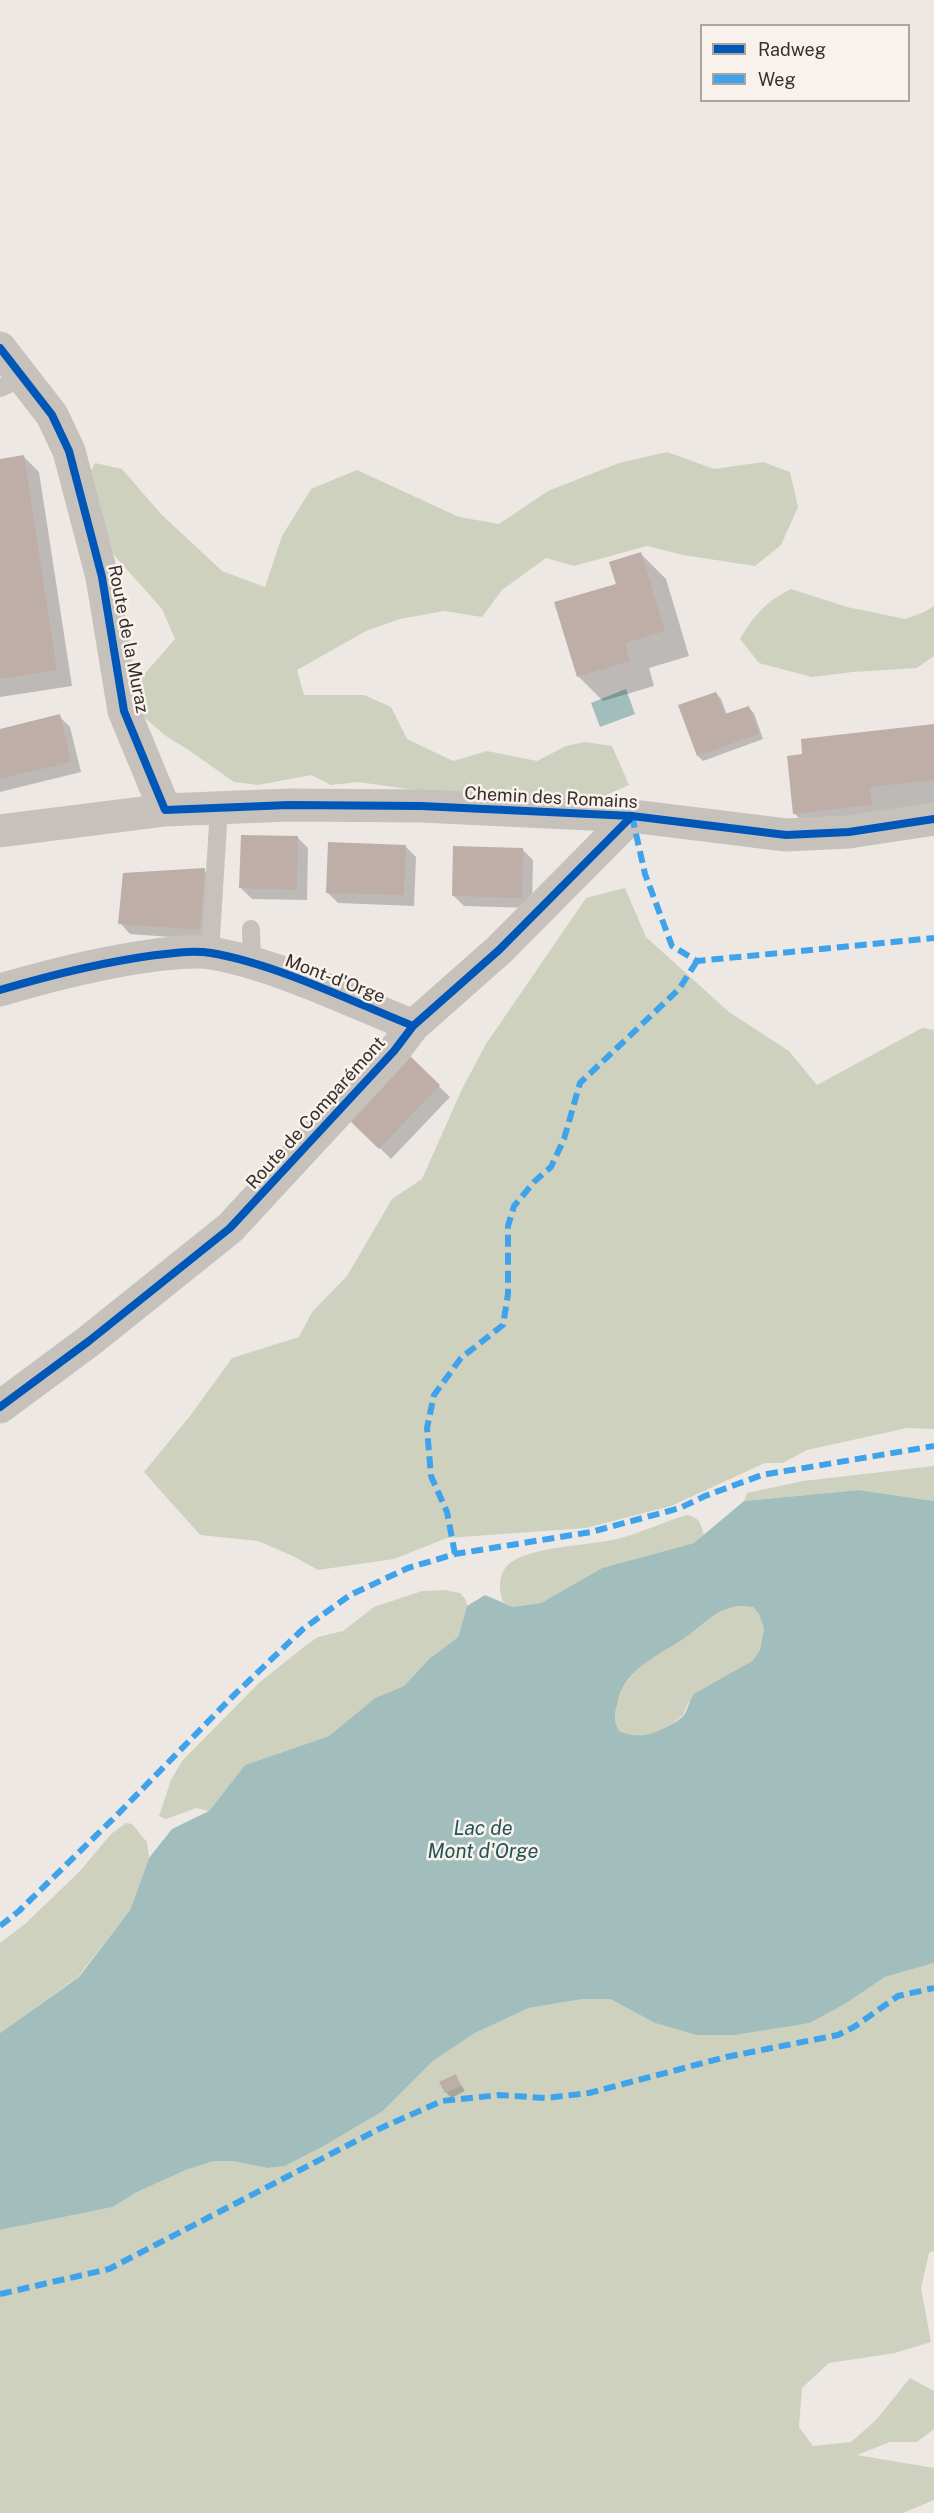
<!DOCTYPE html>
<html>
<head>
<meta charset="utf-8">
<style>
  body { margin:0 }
  #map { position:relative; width:934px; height:2513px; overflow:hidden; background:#ede8e4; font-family:"Public Sans",sans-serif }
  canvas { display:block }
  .legend { position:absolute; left:700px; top:24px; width:210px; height:78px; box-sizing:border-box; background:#f9f2ec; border:2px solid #aba49f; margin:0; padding:8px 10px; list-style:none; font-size:18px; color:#372e2b }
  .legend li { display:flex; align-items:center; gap:12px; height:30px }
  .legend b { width:30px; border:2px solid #aba49f }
</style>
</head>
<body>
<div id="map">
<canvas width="934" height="2513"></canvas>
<ul class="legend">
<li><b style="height:8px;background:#0057b8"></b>Radweg</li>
<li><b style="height:8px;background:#3fa3eb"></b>Weg</li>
</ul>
</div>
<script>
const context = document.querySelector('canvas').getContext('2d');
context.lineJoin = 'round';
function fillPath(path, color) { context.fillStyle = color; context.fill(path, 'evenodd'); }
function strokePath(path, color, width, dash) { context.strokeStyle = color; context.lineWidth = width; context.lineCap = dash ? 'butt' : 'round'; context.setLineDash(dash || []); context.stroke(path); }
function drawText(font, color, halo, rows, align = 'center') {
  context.font = font + ' "Public Sans",sans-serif'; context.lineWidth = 5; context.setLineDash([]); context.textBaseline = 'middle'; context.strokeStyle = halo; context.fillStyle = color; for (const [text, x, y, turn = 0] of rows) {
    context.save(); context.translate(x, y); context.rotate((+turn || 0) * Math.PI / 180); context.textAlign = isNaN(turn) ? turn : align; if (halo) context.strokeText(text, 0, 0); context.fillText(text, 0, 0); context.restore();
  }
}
const green = new Path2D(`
  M 667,452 L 714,469 L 763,462 L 790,472 L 798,507 L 781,545 L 755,566 L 683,555 L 647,546 L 574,566 L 546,558 L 502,590 L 482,617 L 444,611 L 400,619 L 366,631 L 297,670 L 304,695 L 364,695 L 391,707 L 407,739 L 453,761 L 487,751 L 537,761 L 566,746 L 585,742 L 612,746 L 629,785 L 604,796 L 517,800 L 450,795 L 358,782 L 331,785 L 311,775 L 258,785 L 234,782 L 190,751 L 166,736 L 140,714 L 134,686 L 175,639 L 162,609 L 82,519 L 84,485 L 95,463 L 122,469 L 161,514 L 222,571 L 265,587 L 282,536 L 311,489 L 357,470 L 459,517 L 499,524 L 548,491 L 619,463 Z
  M 791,589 L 847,607 L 905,619 L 924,612 L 934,606 L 934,656 L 917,668 L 853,672 L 812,677 L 759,663 L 740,639 C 754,615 767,601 791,589 Z
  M 625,888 L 646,937 L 729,1012 L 789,1051 L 817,1085 L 922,1028 L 934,1030 L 934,1429 L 907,1428 L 807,1450 L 783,1463 L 765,1463 L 671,1506 L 586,1528 L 447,1538 L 394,1559 L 318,1570 L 293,1556 L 258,1541 L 200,1535 L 144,1472 L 190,1416 L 232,1358 L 299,1337 L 312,1312 L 347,1276 L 392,1199 L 422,1179 L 462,1089 L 486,1044 L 586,898 Z
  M 934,1466 L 934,1501 L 859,1490 L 744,1501 L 747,1493 L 803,1481 Z
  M 687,1515 C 700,1518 701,1523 704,1536 L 694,1543 L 602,1568 L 541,1603 L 513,1607 L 503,1602 C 498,1588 498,1570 513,1561 C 537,1546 587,1546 617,1539 C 641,1533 663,1522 687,1515 Z
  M 444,1590 L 460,1593 L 466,1600 L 467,1606 L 458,1637 L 429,1659 L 404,1686 L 375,1698 L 329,1736 L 245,1765 L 209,1811 L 196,1808 L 166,1819 L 159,1816 L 171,1780 L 182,1761 L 260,1682 L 305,1646 L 318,1637 L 343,1631 L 374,1607 L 422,1591 Z
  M 741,1606 L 753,1607 L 759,1614 L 764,1629 L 760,1650 L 752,1661 L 714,1683 L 688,1703 L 683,1715 L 674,1723 L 649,1736 L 632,1736 L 619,1731 C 614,1721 614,1716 617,1705 C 624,1669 661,1652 690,1634 C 712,1620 711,1610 741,1606 Z
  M 126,1823 L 132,1824 L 147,1842 L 149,1858 L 130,1910 L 78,1977 L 0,2033 L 0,1943 L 25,1924 L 80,1871 L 111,1834 Z
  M 934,1963 L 934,2251 L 929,2253 L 921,2288 L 931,2342 L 895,2353 L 829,2363 L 802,2388 L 799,2427 L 813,2446 L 851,2442 L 876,2420 L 910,2378 L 934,2391 L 934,2429 L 917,2442 L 890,2442 L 857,2455 L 934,2468 L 934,2500 L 903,2513 L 0,2513 L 0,2230 L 113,2207 L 135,2193 L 186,2170 L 214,2161 L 232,2161 L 268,2168 L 285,2166 L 324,2146 L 383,2111 L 433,2061 L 475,2033 L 529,2008 L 583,1999 L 610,1999 L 655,2023 L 696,2035 L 810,2023 L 845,2004 L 885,1977 Z`);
const water = new Path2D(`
  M 626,689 L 635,714 L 600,727 L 591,703 Z
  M 859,1490 L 934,1501 L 934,1963 L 885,1977 L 845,2004 L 810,2023 L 734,2035 L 696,2035 L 655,2023 L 610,1999 L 583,1999 L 529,2008 L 475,2033 L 433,2061 L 383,2111 L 324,2146 L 285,2166 L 268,2168 L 232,2161 L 214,2161 L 186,2170 L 135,2193 L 113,2207 L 0,2230 L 0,2033 L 79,1977 L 130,1910 L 149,1858 L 172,1829 L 209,1811 L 245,1765 L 329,1736 L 375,1698 L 404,1686 L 429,1659 L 458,1637 L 467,1606 L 485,1595 L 513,1607 L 541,1603 L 602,1568 L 694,1543 L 744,1501 ZM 741,1606 L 753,1607 L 759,1614 L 764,1629 L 760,1650 L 752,1661 L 694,1694 C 689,1701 688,1709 684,1715 C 680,1720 673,1724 668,1726 C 650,1736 638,1739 619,1731 C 614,1721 614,1716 617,1705 C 624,1665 665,1654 694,1631 C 713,1617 716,1609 741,1606 Z`);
const shadow = new Path2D(`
  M 24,457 L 39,472 L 72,686 L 0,697 L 0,460 Z
  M 641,554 L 666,579 L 689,656 L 649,668 L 654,686 L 603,701 L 578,676 Z
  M 716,693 L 721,699 L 727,715 L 749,708 L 754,713 L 763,739 L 703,761 L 698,756 Z
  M 59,716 L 70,727 L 81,772 L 0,792 L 0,730 Z
  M 934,726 L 934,807 L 819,838 L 794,813 Z
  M 297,837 L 308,848 L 307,900 L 252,899 L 241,888 Z
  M 405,846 L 416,857 L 414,906 L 338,903 L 327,892 Z
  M 522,849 L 533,860 L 532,908 L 464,906 L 453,895 Z
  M 204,870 L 215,881 L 210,940 L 130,934 L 120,923 Z
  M 409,1057 L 450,1097 L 391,1159 L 350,1118 Z
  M 455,2076 L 465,2091 L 451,2098 L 446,2092 Z`);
const building = new Path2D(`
  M 24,455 L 57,670 L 0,679 L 0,459 Z
  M 641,552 L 665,631 L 625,643 L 630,661 L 577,677 L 554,602 L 616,584 L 609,562 Z
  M 716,692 L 725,714 L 749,706 L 759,734 L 697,756 L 678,705 Z
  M 60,714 L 71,762 L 0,779 L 0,729 Z
  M 934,724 L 934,780 L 870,787 L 872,805 L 793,814 L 787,756 L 802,754 L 801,739 Z
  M 241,835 L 298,836 L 297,890 L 239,888 Z
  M 328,842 L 406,845 L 404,895 L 326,893 Z
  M 453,846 L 523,848 L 522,898 L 452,896 Z
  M 205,868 L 200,930 L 118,924 L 123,873 Z
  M 409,1055 L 440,1085 L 379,1149 L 348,1119 Z
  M 456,2074 L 461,2086 L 445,2093 L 439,2082 Z`);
const lane = new Path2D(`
  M 0,388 L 24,377
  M 251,929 L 252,963
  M 210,953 L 219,808`);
const street = new Path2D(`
  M 0,348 L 52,415 L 69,451 L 102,577 L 124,711 L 165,810
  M 0,831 L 165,810 L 289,805 L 421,806 L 632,816 L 786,835 L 849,832 L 934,819
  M 0,990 C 51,975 103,962 156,955 C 174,953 193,950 211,953 C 276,964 351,1001 413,1026
  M 0,1407 L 89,1341 L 230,1228 L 394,1051 L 413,1026 L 499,950 L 632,816`);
const quiet = new Path2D(`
  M 632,816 L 645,874 L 672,946 L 697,961 L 934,938
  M 455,1554 L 447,1512 L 431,1476 L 427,1428 L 434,1395 L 461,1358 L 503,1325 L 508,1294 L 508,1226 L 514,1206 L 535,1181 L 551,1167 L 564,1139 L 580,1083 L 679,989 L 697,961
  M 0,1926 L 19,1911 L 117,1815 L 232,1697 L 303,1629 L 350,1595 L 408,1568 L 455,1554 L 591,1532 L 680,1508 L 705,1496 L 762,1475 L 934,1446
  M 0,2294 L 109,2269 L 381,2128 L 442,2101 L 499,2095 L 546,2098 L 589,2093 L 726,2057 L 838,2035 L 854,2027 L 898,1996 L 934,1988`);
const cycleway = new Path2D(`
  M 0,348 L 52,415 L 69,451 L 102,577 L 124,711 L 165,810 L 289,805 L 421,806 L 632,816 L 786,835 L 849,832 L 934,819
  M 0,990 C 51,975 103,962 156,955 C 174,953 193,950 211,953 C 276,964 351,1001 413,1026
  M 0,1407 L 89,1341 L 230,1228 L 394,1051 L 413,1026 L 499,950 L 632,816`);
const streetNames = [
  ["Route de la Muraz",128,639,79],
  ["Chemin des Romains",551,798,3],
  ["Mont-d'Orge",335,979,21],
  ["Route de Comparémont",316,1113,-48]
];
const waterNames = [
  ["Lac de",483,1829],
  ["Mont d'Orge",483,1852]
];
fillPath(green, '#cfd1bf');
fillPath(water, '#a1bebd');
fillPath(shadow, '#0003');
fillPath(building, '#bfada7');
strokePath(lane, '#c7c1bc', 18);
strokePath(street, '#c7c1bc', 33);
strokePath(quiet, '#3fa3eb', 6, [12, 6]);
strokePath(cycleway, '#0057b8', 8);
drawText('18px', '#372e2b', '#f9f2ec', streetNames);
drawText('italic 20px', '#235556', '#f9f2ec', waterNames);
</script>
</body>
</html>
